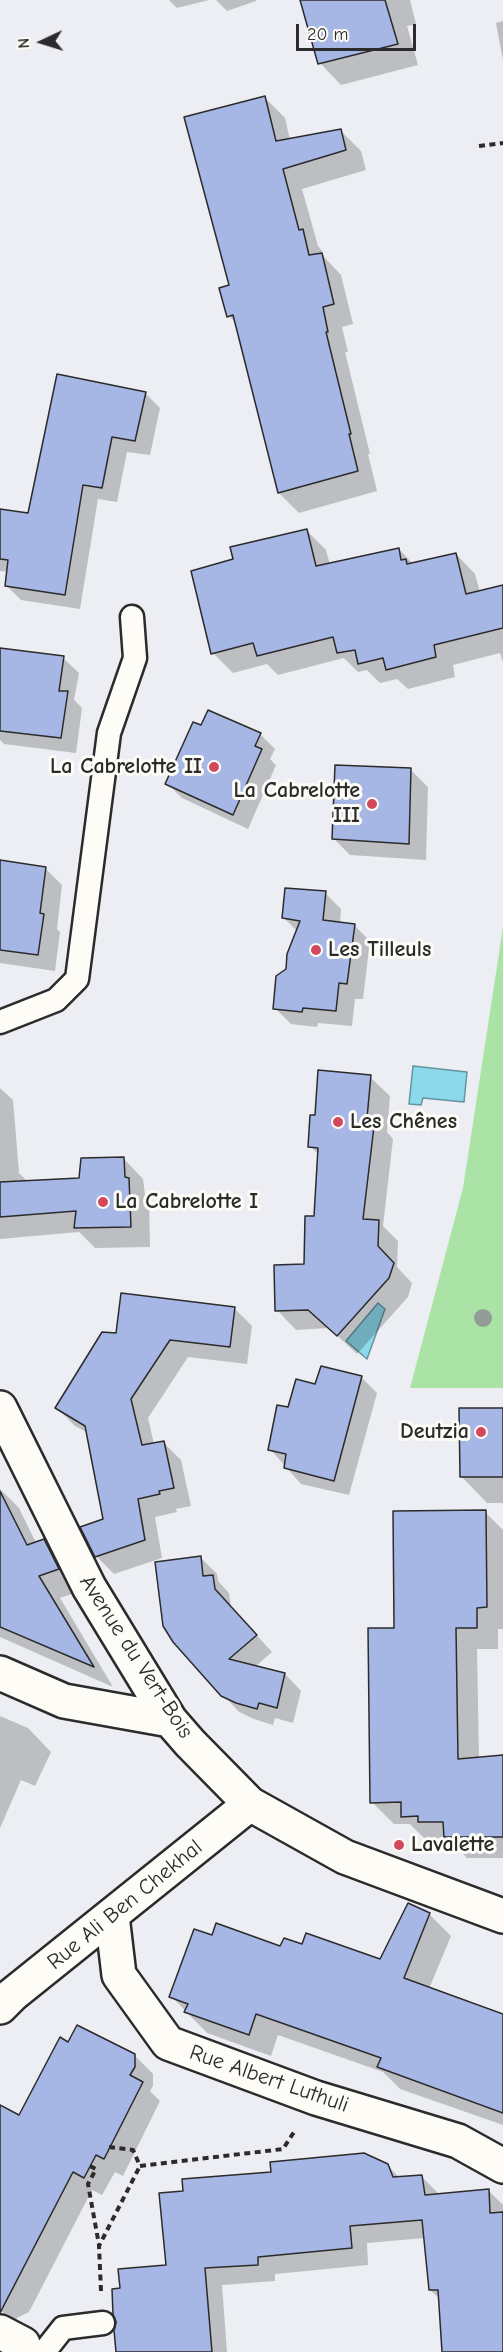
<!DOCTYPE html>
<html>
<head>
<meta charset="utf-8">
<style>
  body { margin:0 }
  #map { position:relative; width:503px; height:2352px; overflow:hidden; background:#eceef3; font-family:"Comic Neue",sans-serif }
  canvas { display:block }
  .north { position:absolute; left:12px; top:12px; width:60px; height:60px; -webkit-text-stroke:4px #fdfcf7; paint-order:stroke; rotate:266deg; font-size:16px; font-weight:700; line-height:24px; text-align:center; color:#2b2b2b }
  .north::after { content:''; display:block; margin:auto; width:21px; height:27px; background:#2b2b2b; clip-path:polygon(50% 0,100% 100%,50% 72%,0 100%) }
  .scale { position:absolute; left:296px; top:24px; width:120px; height:27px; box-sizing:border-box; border:3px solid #2b2b2b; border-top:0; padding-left:8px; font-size:18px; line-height:21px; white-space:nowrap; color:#2b2b2b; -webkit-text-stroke:4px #fdfcf7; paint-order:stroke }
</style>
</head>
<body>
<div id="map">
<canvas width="503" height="2352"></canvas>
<div class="north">N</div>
<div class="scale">20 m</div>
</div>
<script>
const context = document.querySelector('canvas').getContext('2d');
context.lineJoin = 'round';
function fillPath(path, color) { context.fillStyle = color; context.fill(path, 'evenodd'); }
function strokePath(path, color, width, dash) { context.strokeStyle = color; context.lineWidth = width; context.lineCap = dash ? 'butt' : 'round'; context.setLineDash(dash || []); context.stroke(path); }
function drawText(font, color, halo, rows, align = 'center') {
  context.font = font + ' "Comic Neue",sans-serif'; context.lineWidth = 6; context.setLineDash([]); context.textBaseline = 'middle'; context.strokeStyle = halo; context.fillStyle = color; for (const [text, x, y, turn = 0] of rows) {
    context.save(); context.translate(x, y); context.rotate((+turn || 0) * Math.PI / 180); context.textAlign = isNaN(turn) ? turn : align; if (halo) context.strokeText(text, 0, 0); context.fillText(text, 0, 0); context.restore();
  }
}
const green = new Path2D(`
  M 503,927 L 503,1388 L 410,1388 L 463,1188 Z`);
const water = new Path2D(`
  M 413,1066 L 467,1072 L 464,1102 L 423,1098 L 421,1105 L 409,1104 Z
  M 378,1303 L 385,1309 L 367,1359 L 346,1341 Z`);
const shadow = new Path2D(`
  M 169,0 L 209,0 L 177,8 Z
  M 216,0 L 256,0 L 256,1 L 227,11 Z
  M 302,0 L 410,0 L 416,24 L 407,26 L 418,65 L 341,85 L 320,63 Z
  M 503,21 L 503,60 L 496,23 Z
  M 265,98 L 285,118 L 290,140 L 341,131 L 361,151 L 366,170 L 302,189 L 318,246 L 322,251 L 324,257 L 341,275 L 353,324 L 342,327 L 348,352 L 345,352 L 370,454 L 368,454 L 377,491 L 299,513 L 279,493 L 237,324 L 229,316 L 231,286 Z
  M 145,393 L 160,408 L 150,455 L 127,452 L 117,502 L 98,499 L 80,609 L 21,600 L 6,585 L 8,572 L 0,571 L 0,511 L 29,515 Z
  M 306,530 L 326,550 L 330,565 L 399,549 L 413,564 L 456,554 L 475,574 L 480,592 L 503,586 L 503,662 L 500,653 L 453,665 L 455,677 L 408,689 L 397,679 L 380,683 L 367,670 L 358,672 L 344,658 L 278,675 L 267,664 L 233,673 L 213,653 L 235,560 Z
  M 0,649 L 63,658 L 79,673 L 74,700 L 82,708 L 76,753 L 4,744 L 0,740 Z
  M 202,727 L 260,734 L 275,749 L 270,759 L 276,765 L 248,829 L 182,798 L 167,783 Z
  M 411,770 L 428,787 L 426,860 L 350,855 L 333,838 Z
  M 0,862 L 45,868 L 62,885 L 57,929 L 60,932 L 55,971 L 0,963 Z
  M 325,893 L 341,909 L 340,923 L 354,925 L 370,941 L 363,999 L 355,999 L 352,1026 L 318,1023 L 317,1027 L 291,1024 L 275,1008 L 288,970 L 298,932 L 283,917 Z
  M 370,1077 L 390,1096 L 387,1132 L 393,1139 L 383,1226 L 398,1241 L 397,1267 L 412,1283 L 408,1297 L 357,1354 L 329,1328 L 296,1330 L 277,1310 L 305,1266 L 315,1218 L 319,1155 L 310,1146 L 316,1116 Z
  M 0,1088 L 13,1100 L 19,1173 L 28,1182 L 81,1179 L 123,1158 L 143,1179 L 145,1195 L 149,1199 L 150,1247 L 95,1248 L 79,1232 L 0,1239 Z
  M 234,1308 L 252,1326 L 247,1364 L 188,1357 L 148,1418 L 154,1444 L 163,1442 L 181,1460 L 191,1506 L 176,1509 L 177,1512 L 155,1517 L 162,1558 L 114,1574 L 96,1556 L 105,1520 L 88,1433 L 75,1426 L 57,1408 L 117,1335 Z
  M 322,1368 L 362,1378 L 377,1393 L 349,1495 L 301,1484 L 270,1449 L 289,1409 L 316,1386 Z
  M 503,1409 L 503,1503 L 487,1503 L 461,1476 Z
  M 0,1489 L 19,1508 L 36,1543 L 44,1541 L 66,1563 L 80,1591 L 60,1598 L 113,1687 L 0,1637 Z
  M 485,1512 L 503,1530 L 503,1629 L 498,1629 L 498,1649 L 477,1649 L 479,1759 L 503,1759 L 503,1858 L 467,1858 L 453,1844 L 441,1843 L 436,1838 L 424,1838 L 410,1824 L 394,1824 L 372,1802 L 395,1629 Z
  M 201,1558 L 217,1574 L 218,1581 L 229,1593 L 231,1607 L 272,1652 L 255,1667 L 285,1674 L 301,1691 L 293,1723 L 275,1718 L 273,1725 L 254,1719 L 239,1712 L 174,1641 Z
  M 0,1716 L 28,1728 L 51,1752 L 35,1786 L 21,1780 L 0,1828 Z
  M 429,1914 L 451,1936 L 429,1989 L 503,2015 L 503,2125 L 400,2089 L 383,2072 L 278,2035 L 271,2056 L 207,2033 L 171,1996 L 213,1937 L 281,1948 L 303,1946 L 381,1960 Z
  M 69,2044 L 134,2055 L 153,2074 L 153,2086 L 150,2091 L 160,2101 L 123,2176 L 115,2172 L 102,2195 L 92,2190 L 29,2312 L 15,2319 L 0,2311 L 0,2107 L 20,2117 Z
  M 387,2165 L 400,2178 L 422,2177 L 439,2194 L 488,2190 L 503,2205 L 503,2352 L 446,2352 L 441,2300 L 430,2290 L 425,2238 L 367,2243 L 368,2265 L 275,2274 L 275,2281 L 222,2285 L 227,2352 L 118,2352 L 121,2289 Z`);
const building = new Path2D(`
  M 300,0 L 385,0 L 398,44 L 318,64 Z
  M 265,96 L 276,141 L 341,129 L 346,150 L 283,169 L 299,230 L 303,229 L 309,255 L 322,253 L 334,304 L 323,307 L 328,332 L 326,332 L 351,434 L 349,434 L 358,471 L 278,493 L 233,315 L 227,317 L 219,288 L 229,285 L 184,117 Z
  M 57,374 L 146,392 L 135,441 L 112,437 L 102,488 L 83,485 L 65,595 L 5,586 L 8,560 L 0,559 L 0,509 L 28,513 Z
  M 307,529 L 316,566 L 399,548 L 401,560 L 406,559 L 407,564 L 456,553 L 466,594 L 503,585 L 503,628 L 434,645 L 436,657 L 386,670 L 383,658 L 358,664 L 355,650 L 337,653 L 333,637 L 257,656 L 253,643 L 211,654 L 191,571 L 233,559 L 230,547 Z
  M 0,648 L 64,656 L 59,691 L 68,691 L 61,738 L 0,731 Z
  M 208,710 L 261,733 L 255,746 L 262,749 L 233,815 L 165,784 L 193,722 L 201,725 Z
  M 335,765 L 411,768 L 409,844 L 332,839 Z
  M 0,860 L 46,867 L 40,913 L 44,914 L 38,955 L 0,950 Z
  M 285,888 L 326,891 L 323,920 L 355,924 L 347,984 L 339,983 L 336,1011 L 303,1008 L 302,1012 L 273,1009 L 276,976 L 286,969 L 287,954 L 300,921 L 282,918 Z
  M 318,1070 L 371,1075 L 367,1118 L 375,1118 L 363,1219 L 379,1220 L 378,1246 L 394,1263 L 389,1278 L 337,1336 L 308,1310 L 275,1311 L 274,1265 L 304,1264 L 305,1216 L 314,1216 L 318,1148 L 308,1147 L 310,1115 L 315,1115 Z
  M 124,1157 L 125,1177 L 129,1178 L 131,1227 L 74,1228 L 76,1211 L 0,1217 L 0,1182 L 79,1178 L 81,1158 Z
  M 121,1293 L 235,1307 L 230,1347 L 170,1340 L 131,1399 L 142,1445 L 164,1441 L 174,1488 L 159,1491 L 160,1494 L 138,1499 L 145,1540 L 95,1557 L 80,1527 L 103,1519 L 85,1426 L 55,1408 L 102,1332 L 116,1333 Z
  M 321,1366 L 362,1376 L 334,1481 L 284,1468 L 286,1454 L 268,1450 L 277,1405 L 288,1407 L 296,1379 L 315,1384 Z
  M 459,1408 L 503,1408 L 503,1477 L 460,1477 Z
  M 0,1491 L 27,1545 L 44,1539 L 59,1569 L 39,1576 L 94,1667 L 0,1627 Z
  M 486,1510 L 487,1607 L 477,1608 L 477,1628 L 456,1628 L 458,1759 L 503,1755 L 503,1837 L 444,1837 L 443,1822 L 418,1822 L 418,1816 L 401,1817 L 401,1802 L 370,1803 L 368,1628 L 394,1628 L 393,1511 Z
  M 201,1556 L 203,1576 L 213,1575 L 215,1589 L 257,1635 L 229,1659 L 285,1673 L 277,1708 L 259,1703 L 257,1709 L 236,1703 L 221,1696 L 173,1642 L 163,1626 L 155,1562 Z
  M 408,1903 L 430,1913 L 404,1978 L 503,2014 L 503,2113 L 377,2067 L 381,2058 L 256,2014 L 249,2035 L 184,2012 L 188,2004 L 169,1997 L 194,1929 L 212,1935 L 216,1923 L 280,1946 L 284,1938 L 302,1944 L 306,1933 L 380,1959 Z
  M 77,2025 L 135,2054 L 135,2067 L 130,2075 L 143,2082 L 104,2159 L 96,2155 L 84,2178 L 73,2172 L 0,2313 L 0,2105 L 19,2115 L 60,2037 L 68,2042 Z
  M 364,2153 L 388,2164 L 393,2177 L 422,2175 L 425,2195 L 489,2189 L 490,2213 L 503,2212 L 503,2352 L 442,2352 L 438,2290 L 429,2290 L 422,2220 L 350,2226 L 352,2248 L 258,2257 L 258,2265 L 205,2268 L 212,2352 L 116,2352 L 114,2330 L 116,2322 L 113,2315 L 112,2289 L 120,2288 L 118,2269 L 166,2265 L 159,2193 L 183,2191 L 182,2179 L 271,2172 L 270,2162 Z`);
const path = new Path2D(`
  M 479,146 L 503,143
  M 109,2147 L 133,2150 L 140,2166
  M 90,2166 L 96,2169 L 88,2184 L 99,2245
  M 140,2166 L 283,2149 L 296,2129
  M 101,2291 L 99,2246 L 140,2166`);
const service = new Path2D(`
  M 0,1022 L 56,1000 L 77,979 L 109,733 L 135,658 L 132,617
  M 44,2352 L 63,2328 L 103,2323`);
const minor = new Path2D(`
  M 0,1408 L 89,1587 L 170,1720 L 190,1743 L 250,1804 L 345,1857 L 503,1916
  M 0,1673 L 64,1701 L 170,1720
  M 112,1916 L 119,1975 L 168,2043 L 316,2098 L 458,2141 L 503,2166
  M 0,2007 L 12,1995 L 250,1804
  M 0,2332 L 23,2344 L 26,2352`);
const trees = [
  [483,1318]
];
const markers = [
  [214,767,6,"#d1495b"],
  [372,804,6,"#d1495b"],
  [316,950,6,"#d1495b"],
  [338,1122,6,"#d1495b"],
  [103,1202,6,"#d1495b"],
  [481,1432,6,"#d1495b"],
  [399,1845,6,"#d1495b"]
];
const poiNames = [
  ["La Cabrelotte II",202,767,"right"],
  ["La Cabrelotte",360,791,"right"],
  ["III",360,816,"right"],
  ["Les Tilleuls",328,950],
  ["Les Chênes",350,1122],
  ["La Cabrelotte I",115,1202],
  ["Deutzia",469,1432,"right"],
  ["Lavalette",411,1845]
];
const streetNames = [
  ["Avenue du Vert-Bois",136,1657,57],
  ["Rue Ali Ben Chekhal",125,1905,-39],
  ["Rue Albert Luthuli",269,2079,19]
];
fillPath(green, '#abe3a7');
fillPath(water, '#8bd9eb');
strokePath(water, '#65939e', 1.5);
fillPath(shadow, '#0003');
fillPath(building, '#a6b6e5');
strokePath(building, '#2b2b2b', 1.5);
strokePath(service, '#2b2b2b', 27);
strokePath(minor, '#2b2b2b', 38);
strokePath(path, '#2b2b2b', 4, [6, 4.5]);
strokePath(service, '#fdfcf7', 22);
strokePath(minor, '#fdfcf7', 33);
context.fillStyle = '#939c96';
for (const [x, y] of trees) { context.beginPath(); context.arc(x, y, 9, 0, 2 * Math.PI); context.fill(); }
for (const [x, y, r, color] of markers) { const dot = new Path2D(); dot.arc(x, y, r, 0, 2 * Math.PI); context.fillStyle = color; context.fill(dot); strokePath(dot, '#fdfcf7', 2); }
drawText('bold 22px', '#2b2b2b', '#fdfcf7', poiNames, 'left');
drawText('22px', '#2b2b2b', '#fdfcf7', streetNames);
</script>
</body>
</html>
